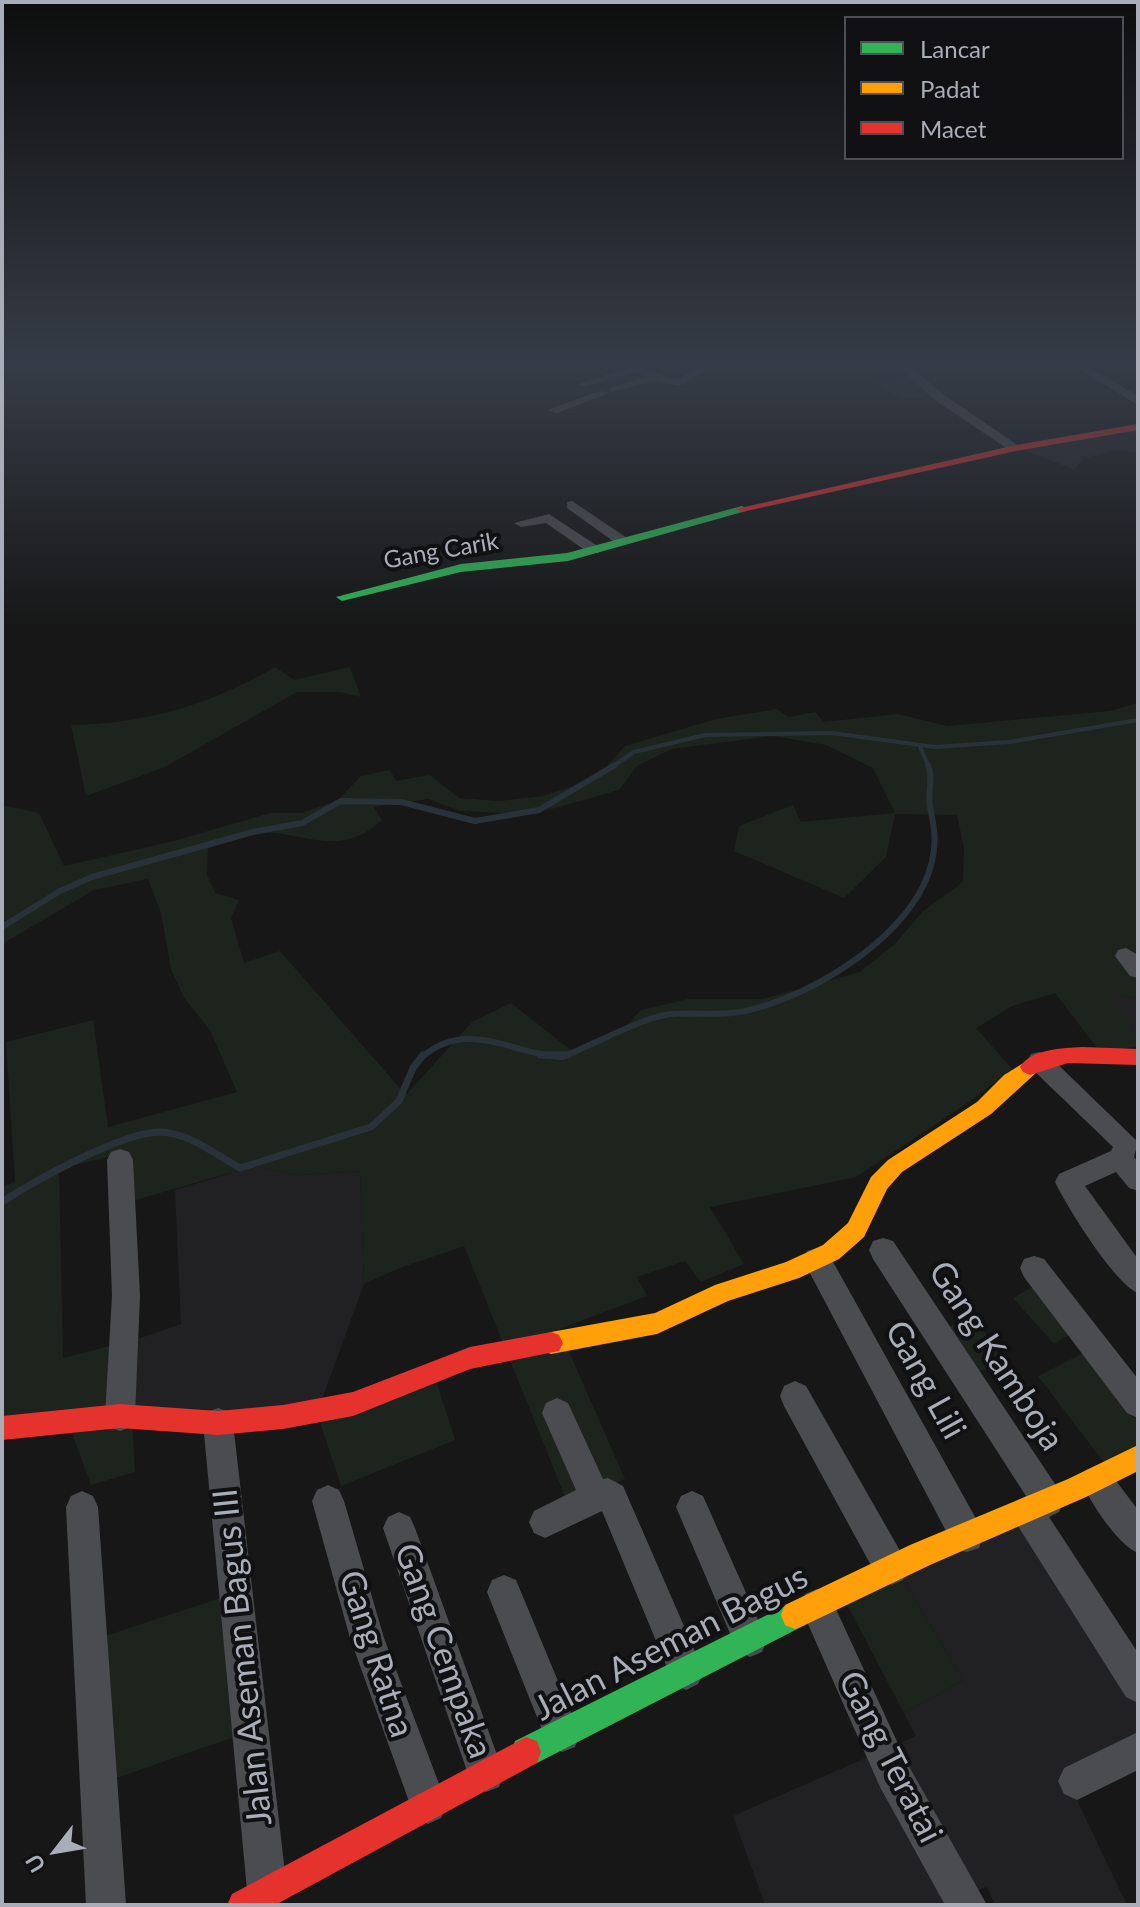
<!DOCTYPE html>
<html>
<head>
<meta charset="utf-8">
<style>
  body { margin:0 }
  #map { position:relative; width:1140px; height:1907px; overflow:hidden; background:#171717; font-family:Lato,sans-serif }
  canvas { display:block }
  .frame { position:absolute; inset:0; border:4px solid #a8adb8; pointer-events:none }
  .legend { position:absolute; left:844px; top:16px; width:280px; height:144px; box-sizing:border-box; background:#111113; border:2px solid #4d4f55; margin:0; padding:10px 14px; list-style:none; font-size:24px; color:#a8adb8 }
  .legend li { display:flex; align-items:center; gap:16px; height:40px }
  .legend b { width:40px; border:2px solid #4d4f55 }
  .north { position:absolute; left:16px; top:1811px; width:80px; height:80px; -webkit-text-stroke:6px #111113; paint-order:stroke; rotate:239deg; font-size:22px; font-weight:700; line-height:32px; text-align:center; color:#a8adb8 }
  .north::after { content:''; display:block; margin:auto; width:28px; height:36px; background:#a8adb8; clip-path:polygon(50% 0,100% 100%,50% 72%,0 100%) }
</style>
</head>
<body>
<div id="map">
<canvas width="1140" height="1907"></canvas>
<div class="frame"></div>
<ul class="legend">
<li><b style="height:10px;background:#30b455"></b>Lancar</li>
<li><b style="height:10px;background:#ff9f0a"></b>Padat</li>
<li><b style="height:10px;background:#e5322d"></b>Macet</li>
</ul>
<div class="north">U</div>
</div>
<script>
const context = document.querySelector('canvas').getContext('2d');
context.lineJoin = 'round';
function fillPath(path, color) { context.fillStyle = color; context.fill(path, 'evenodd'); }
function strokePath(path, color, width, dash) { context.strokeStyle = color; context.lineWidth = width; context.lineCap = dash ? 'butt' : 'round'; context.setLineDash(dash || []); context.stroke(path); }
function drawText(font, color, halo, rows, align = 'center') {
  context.font = font + ' Lato,sans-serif'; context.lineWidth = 8; context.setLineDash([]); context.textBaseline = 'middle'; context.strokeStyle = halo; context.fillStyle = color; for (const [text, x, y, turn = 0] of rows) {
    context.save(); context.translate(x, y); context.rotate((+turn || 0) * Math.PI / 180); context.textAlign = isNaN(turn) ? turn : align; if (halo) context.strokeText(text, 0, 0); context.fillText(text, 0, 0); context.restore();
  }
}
const built = new Path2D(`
  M 915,375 L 938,395 L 900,400 L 875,381 Z
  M 1138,428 L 1138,452 L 1113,450 L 1084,459 L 1074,469 L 1017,448 Z
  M 1108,991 L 1138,999 L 1138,1037 Z
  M 254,1166 L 296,1175 L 360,1171 L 364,1284 L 317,1413 L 132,1422 L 140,1338 L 181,1324 L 175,1190 Z
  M 1034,1513 L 1138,1686 L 1138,1741 L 1062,1769 L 1127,1905 L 995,1905 L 987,1887 L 937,1905 L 765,1905 L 733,1816 L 916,1736 L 904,1713 L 964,1680 L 900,1576 Z`);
const green = new Path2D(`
  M 275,667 L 294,680 L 350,667 L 361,697 L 340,692 L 297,692 L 165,767 L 86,796 L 71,725 C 145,724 212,704 275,667 Z
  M 1138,703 L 1138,999 L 1109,992 L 1138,1037 L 1138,1046 L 1101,1053 L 1055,993 L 1012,1006 L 976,1028 L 1012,1069 L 969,1102 L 856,1177 L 710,1207 L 744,1264 L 701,1282 L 685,1261 L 637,1277 L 647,1296 L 559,1329 L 625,1479 L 568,1504 L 464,1246 L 397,1269 L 364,1284 L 360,1171 L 296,1175 L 254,1166 L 125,1203 L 121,1154 L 59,1169 L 63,1358 L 140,1338 L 132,1422 L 135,1472 L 91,1485 L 69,1425 L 2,1419 L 2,1187 L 15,1182 L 6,1042 L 93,1020 L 108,1127 L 237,1092 L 210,1030 L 184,998 L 171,969 L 161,913 L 148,879 L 94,890 L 2,944 L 2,805 L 39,813 L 64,866 L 174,841 L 270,813 L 302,813 L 338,800 L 361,776 L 390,770 L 396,781 L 430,775 L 459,798 L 499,801 L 543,796 L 595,779 L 625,746 L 716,719 L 777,709 L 789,717 L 815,712 L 824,722 L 898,714 L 947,726 L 1110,711 ZM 773,736 L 826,745 L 873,768 L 895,813 L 801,822 L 793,805 L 739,826 L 734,851 L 844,898 L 886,857 L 895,814 L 957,815 L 964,848 L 963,882 L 922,912 L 896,943 L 860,972 L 763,999 L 688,999 L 641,1010 L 615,1037 L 572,1051 L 511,1003 L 472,1022 L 406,1095 L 280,951 L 244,963 L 231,918 L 239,900 L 215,893 L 207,875 L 208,849 C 223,841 238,835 256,833 C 304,829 337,861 382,820 L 374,807 L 428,799 L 460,811 L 506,813 L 548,810 L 619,790 L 637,766 L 671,749 Z
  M 1046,1279 L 1087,1324 L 1054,1344 L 1013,1298 Z
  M 974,1317 L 1004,1361 L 963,1378 L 934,1332 Z
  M 1103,1343 L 1138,1386 L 1138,1459 L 1112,1473 L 1038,1376 Z
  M 433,1371 L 455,1440 L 341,1486 L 317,1413 Z
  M 900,1576 L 964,1680 L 904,1713 L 845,1601 Z
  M 221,1598 L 237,1736 L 102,1783 L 96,1639 Z`);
const streamFar2 = new Path2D(`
  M 920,747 L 929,767
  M 612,767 L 634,752 L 705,735 L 832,733 L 935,747 L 1009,742 L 1138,720`);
const streamFar1 = new Path2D(`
  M 2,927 L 60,891 L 92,877 L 253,832 L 302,823 L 341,801 L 401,802 L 475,821 L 539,810 L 615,765
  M 422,1057 C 467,1018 512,1054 561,1057
  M 563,1057 C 589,1046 641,1019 665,1015 C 691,1011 719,1017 745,1011 C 812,997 917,933 932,861 C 937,841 934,826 930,807 C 927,792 934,779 928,765`);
const stream = new Path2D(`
  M 540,1055 L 568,1055
  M 2,1202 C 34,1181 124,1131 161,1132 C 189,1133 216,1155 240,1168 L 371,1127 L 399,1101 L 413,1068 L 423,1055`);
const street = new Path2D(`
  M 702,364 L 718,364 L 679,386 L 655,381 L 610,392 L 610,388 L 646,377 L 636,372 L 584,387 L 578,384 L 636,365 L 677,380 Z
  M 896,364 L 908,364 L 944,395 L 1022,448 L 1011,451 L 936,401 Z
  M 1071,364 L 1084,364 L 1138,396 L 1138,405 Z
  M 1128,364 L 1138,364 L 1138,370 Z
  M 600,391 L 610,393 L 557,413 L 547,410 Z
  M 572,501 L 627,538 L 627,544 L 617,544 L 567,508 L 567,502 Z
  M 549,514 L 599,547 L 599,553 L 589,553 L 546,523 L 521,527 L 514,523 Z
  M 1126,948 L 1138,955 L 1138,978 L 1130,976 L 1115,956 L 1118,950 Z
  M 1039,1052 L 1047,1054 L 1138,1142 L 1134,1157 L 1138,1162 L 1138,1191 L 1129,1188 L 1116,1172 L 1085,1186 L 1138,1259 L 1138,1293 C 1115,1284 1067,1207 1055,1182 L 1059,1174 L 1111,1151 L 1113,1147 L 1031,1068 L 1027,1061 L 1031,1054 Z
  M 120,1149 L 129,1152 L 133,1160 L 140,1296 L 135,1416 L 131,1427 L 120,1431 L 109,1427 L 105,1416 L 112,1296 L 107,1160 L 111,1152 Z
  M 883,1238 L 893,1241 L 1059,1490 L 1064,1501 L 1059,1512 L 1049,1517 L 1138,1653 L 1138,1703 L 1126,1697 L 1016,1523 L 1011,1512 L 1016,1501 L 1026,1496 L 873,1259 L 869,1250 L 873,1241 Z
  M 817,1248 L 827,1251 L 979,1524 L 983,1536 L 979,1548 L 967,1552 L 955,1548 L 803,1260 L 807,1251 Z
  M 1034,1256 L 1044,1259 L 1138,1379 L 1138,1418 L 1127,1413 L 1024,1277 L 1020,1268 L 1024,1259 Z
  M 795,1381 L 806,1386 L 903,1556 L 908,1568 L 903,1580 L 891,1585 L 879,1580 L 784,1406 L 780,1396 L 784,1386 Z
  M 557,1398 L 568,1403 L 603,1479 L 608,1478 L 623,1486 L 704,1672 L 698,1684 L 686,1690 L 674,1684 L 602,1511 L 545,1538 L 534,1533 L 529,1522 L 534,1511 L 576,1490 L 542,1413 L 546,1403 Z
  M 218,1408 L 229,1412 L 233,1423 L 287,1890 L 278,1905 L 253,1904 L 247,1890 L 203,1423 L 207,1412 Z
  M 1097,1465 L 1108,1470 L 1138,1510 L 1138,1553 C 1118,1545 1090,1502 1081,1481 L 1086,1470 Z
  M 328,1485 L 339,1490 L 344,1501 L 384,1638 L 447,1805 L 441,1818 L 428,1824 L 415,1818 L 350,1638 L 312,1501 L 317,1490 Z
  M 82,1491 L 93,1496 L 98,1507 L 126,1905 L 86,1905 L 66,1507 L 71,1496 Z
  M 692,1491 L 703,1496 L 767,1640 L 762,1652 L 750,1657 L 738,1652 L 676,1507 L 681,1496 Z
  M 399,1512 L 410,1517 L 415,1528 L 504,1774 L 499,1787 L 486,1792 L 473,1787 L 468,1774 L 383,1528 L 388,1517 Z
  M 504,1575 L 516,1580 L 580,1734 L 575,1747 L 562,1752 L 549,1747 L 487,1592 L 492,1580 Z
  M 817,1589 L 829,1594 L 906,1761 L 987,1905 L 945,1905 L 880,1787 L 800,1606 L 805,1594 Z
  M 1138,1732 L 1138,1770 L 1077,1800 L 1064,1794 L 1058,1781 L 1064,1768 Z`);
const fast = new Path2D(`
  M 742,506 L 748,509 L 746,511 L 568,561 L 461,572 L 342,601 L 336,597 L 461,564 L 567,553 Z
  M 795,1601 L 805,1605 L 809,1615 L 805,1625 L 537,1763 L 526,1767 L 515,1763 L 511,1752 L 515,1741 Z`);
const slow = new Path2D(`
  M 1030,1059 L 1037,1062 L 1040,1067 L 1037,1072 L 991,1114 L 902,1172 L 887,1189 L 864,1237 L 839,1259 L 799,1278 L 728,1301 L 657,1334 L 551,1354 L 543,1351 L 539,1343 L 543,1335 L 551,1332 L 655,1313 L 715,1285 L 786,1262 L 823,1245 L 848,1223 L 871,1177 L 888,1160 L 977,1102 L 1004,1075 Z
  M 1138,1445 L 1138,1471 L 1086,1497 L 930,1565 L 805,1625 L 795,1629 L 785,1625 L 781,1615 L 785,1605 L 910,1545 L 1068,1479 Z`);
const jam = new Path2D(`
  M 1138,424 L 1138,430 L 1016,451 L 742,512 L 736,509 L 1016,445 Z
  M 1082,1047 L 1138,1049 L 1138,1065 L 1068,1063 L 1030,1075 L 1023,1072 L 1020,1067 C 1031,1049 1063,1048 1082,1047 Z
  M 551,1332 L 559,1335 L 563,1343 L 559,1351 L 470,1369 L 353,1416 L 283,1429 L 218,1435 L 120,1428 L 2,1440 L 2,1416 L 120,1404 L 218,1411 L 283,1405 L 353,1392 L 470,1347 Z
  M 526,1737 L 537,1741 L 541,1752 L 537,1763 L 275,1905 L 227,1905 L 232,1894 Z`);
const farStreetnames = [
  ["Gang Carik",441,551,-10]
];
const nearStreetnames = [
  ["Gang Kamboja",996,1356,57],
  ["Gang Lili",925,1380,61],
  ["Jalan Aseman Bagus",671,1643,-27],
  ["Gang Cempaka",443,1651,70],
  ["Gang Ratna",376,1654,72],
  ["Jalan Aseman Bagus III",243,1657,-96],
  ["Gang Teratai",890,1757,63]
];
fillPath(built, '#212123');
fillPath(green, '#1d241e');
strokePath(streamFar2, '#2a3239', 4);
strokePath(streamFar1, '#2a3239', 6);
strokePath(stream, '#2a3239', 7);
fillPath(street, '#4b4c50');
fillPath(fast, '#30b455');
fillPath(slow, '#ff9f0a');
fillPath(jam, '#e5322d');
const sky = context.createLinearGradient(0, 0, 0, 631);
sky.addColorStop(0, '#0d0d0d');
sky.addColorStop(0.58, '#363c47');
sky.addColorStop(1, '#363c4700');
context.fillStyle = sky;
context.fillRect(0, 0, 1140, 631);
drawText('24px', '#a8adb8', '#111113', farStreetnames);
drawText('34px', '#a8adb8', '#111113', nearStreetnames);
</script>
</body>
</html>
